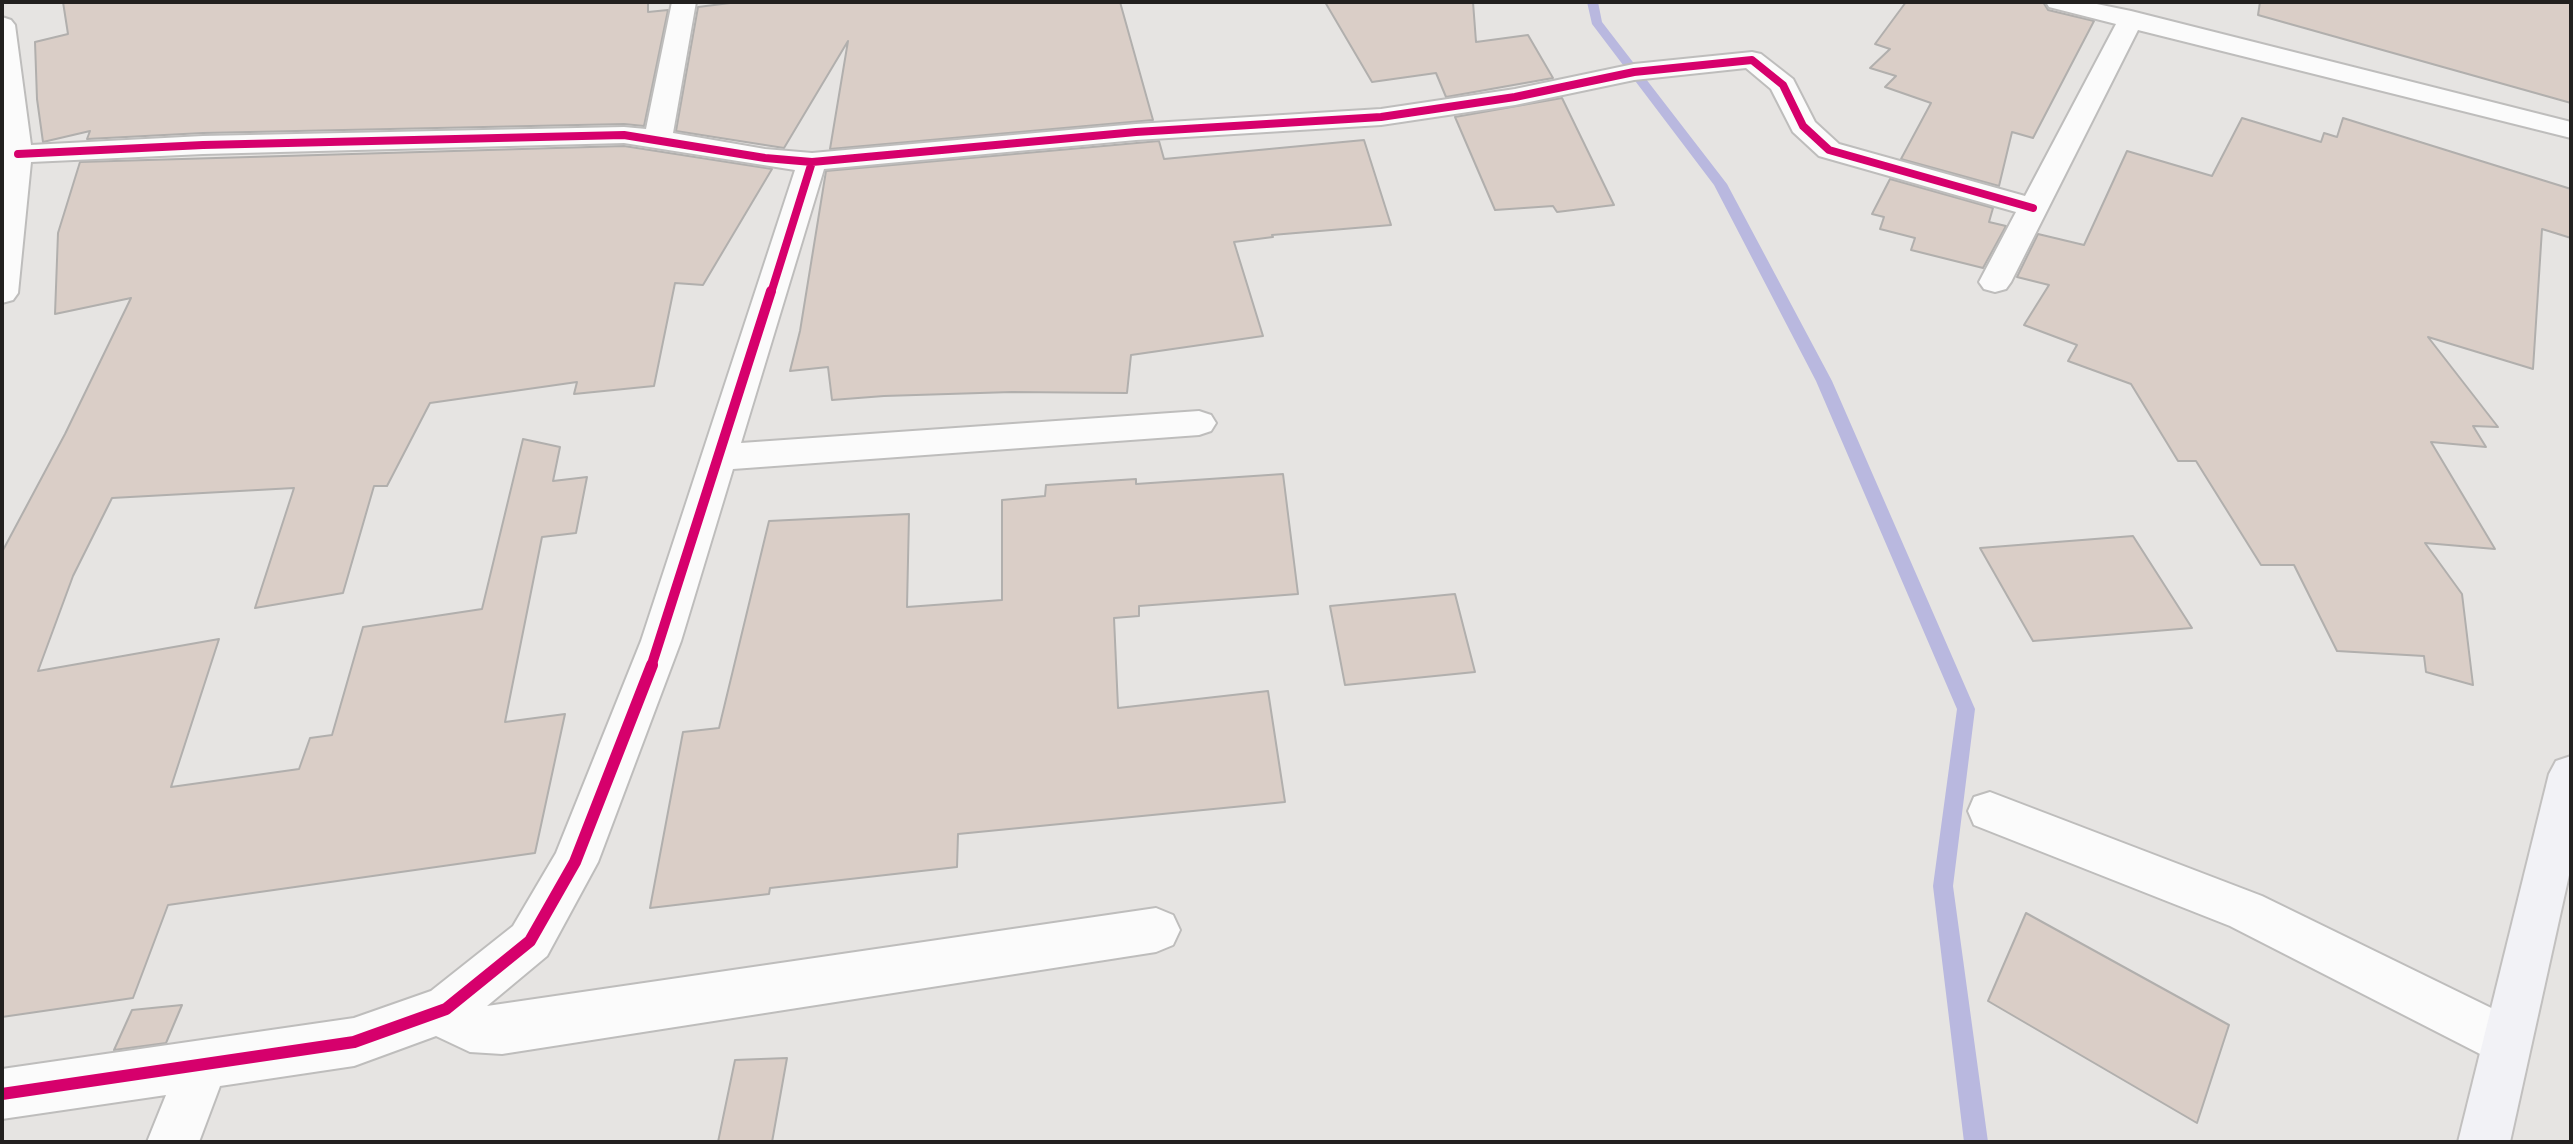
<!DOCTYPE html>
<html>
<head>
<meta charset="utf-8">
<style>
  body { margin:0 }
  #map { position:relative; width:2573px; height:1144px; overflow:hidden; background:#e6e4e2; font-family:"PT Sans",sans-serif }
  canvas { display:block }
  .frame { position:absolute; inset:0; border:4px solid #22201f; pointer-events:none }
</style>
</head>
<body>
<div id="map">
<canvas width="2573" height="1144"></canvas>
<div class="frame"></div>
</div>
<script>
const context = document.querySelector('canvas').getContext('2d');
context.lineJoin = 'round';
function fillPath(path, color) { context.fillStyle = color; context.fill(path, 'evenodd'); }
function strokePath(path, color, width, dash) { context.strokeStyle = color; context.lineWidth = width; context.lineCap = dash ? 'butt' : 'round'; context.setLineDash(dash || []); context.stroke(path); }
const stream = new Path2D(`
  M 1587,2 L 1598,2 L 1602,22 L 1727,184 L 1832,381 L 1975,709 L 1953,886 L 1988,1142 L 1964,1142 L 1933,886 L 1957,709 L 1816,381 L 1714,185 L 1592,24 Z`);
const building = new Path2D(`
  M 63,2 L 648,2 L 648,12 L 668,10 L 644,126 L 624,124 L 203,133 L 87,139 L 90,131 L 43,142 L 37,99 L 35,42 L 68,34 Z
  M 738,2 L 1120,2 L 1153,120 L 830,149 L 848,41 L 784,148 L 676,131 L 698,7 Z
  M 1325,2 L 1473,2 L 1476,42 L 1528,35 L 1553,78 L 1446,97 L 1436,73 L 1372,82 Z
  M 1906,2 L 2043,2 L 2048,10 L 2094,21 L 2033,138 L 2012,132 L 1999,186 L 1901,159 L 1931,103 L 1885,87 L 1896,76 L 1870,68 L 1890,49 L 1875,44 Z
  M 2260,2 L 2571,2 L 2571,103 L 2258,15 Z
  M 1562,98 L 1614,205 L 1557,212 L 1553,206 L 1495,210 L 1455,117 Z
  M 2242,118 L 2321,142 L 2324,133 L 2337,137 L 2343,118 L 2571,189 L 2571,238 L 2542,229 L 2533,369 L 2428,337 L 2498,427 L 2473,426 L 2486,447 L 2431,442 L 2495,549 L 2425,543 L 2462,594 L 2473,685 L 2426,672 L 2424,656 L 2337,651 L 2294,565 L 2261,565 L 2196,461 L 2178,461 L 2131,384 L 2068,361 L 2077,345 L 2024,325 L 2049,285 L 2017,277 L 2038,234 L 2084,245 L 2127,151 L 2212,176 Z
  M 1364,140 L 1391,225 L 1272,235 L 1273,237 L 1234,242 L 1263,336 L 1131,355 L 1127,393 L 1012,392 L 884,396 L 832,400 L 828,367 L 790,371 L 800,331 L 826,171 L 1159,141 L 1164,159 Z
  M 624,146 L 772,169 L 703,285 L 675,283 L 654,386 L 574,394 L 577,382 L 430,403 L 387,486 L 374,486 L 343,593 L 255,608 L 294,488 L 112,498 L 73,576 L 38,671 L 219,639 L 171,787 L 299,769 L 310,738 L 332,735 L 363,627 L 482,609 L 523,439 L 560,447 L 553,481 L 587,477 L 576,533 L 542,537 L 505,722 L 565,714 L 535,853 L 168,905 L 133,998 L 2,1017 L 2,552 L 65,434 L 131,298 L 55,314 L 58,233 L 80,162 Z
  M 1890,179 L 1993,208 L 1989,222 L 2006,226 L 1983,268 L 1911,250 L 1915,238 L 1880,229 L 1884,217 L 1872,214 Z
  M 1283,474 L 1298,594 L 1139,606 L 1139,616 L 1114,618 L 1118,708 L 1268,691 L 1285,802 L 958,834 L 957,867 L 770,888 L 769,894 L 650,908 L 683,732 L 719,728 L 769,521 L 909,514 L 907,607 L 1002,600 L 1002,500 L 1045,496 L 1046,485 L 1136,479 L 1136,484 Z
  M 2133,536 L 2192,628 L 2033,641 L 1980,548 Z
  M 1455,594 L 1475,672 L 1345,685 L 1330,606 Z
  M 2026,913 L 2229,1025 L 2197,1123 L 1988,1001 Z
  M 182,1005 L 166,1043 L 114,1050 L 132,1010 Z
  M 787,1058 L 772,1142 L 718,1142 L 735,1060 Z`);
const minor = new Path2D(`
  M 672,2 L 696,2 L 673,133 L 765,149 L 812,153 L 1136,124 L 1381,109 L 1515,89 L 1634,64 L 1752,52 L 1761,54 L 1793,79 L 1815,122 L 1839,144 L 2025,196 L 2116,24 L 2049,7 L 2046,2 L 2087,2 L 2131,11 L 2571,122 L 2571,138 L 2138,30 L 2011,282 L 2006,289 L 1995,292 L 1984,289 L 1979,282 L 2016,212 L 1819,156 L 1793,132 L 1771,89 L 1746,68 L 1634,80 L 1515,105 L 1381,125 L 1136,140 L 824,169 L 741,443 L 1199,411 L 1211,415 L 1216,423 L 1211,431 L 1199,435 L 733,469 L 681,641 L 598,862 L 547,956 L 487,1006 L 1156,908 L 1173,915 L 1180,930 L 1173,945 L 1156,952 L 502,1054 L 470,1052 L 436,1036 L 354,1066 L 220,1086 L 199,1142 L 147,1142 L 166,1095 L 2,1119 L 2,1069 L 354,1018 L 431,991 L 513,926 L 556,853 L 641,641 L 795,170 L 624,143 L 203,154 L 31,162 L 18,293 L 13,300 L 2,303 L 2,17 L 11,20 L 15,25 L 31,145 L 203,136 L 624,127 L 646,129 Z
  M 1990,792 L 2262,896 L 2524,1024 L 2531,1041 L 2524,1058 L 2506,1065 L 2488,1058 L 2230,926 L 1974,825 L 1968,811 L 1974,797 Z`);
const major = new Path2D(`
  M 2571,756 L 2571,866 L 2510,1142 L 2458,1142 L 2549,774 L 2556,761 Z`);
const cyclewayFar2 = new Path2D(`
  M 18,154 L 203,145 L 624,135 L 765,158 L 812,162 L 1136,132 L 1381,117 L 1515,97 L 1634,72 L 1752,60 L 1783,85 L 1803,126 L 1829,150 L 2033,208
  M 771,293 L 812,162`);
const cyclewayFar1 = new Path2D(`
  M 651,667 L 771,291`);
const cycleway = new Path2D(`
  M 2,1094 L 354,1042 L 446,1009 L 530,941 L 575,862 L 652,665`);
fillPath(stream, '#b9b8df');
fillPath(building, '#dacec7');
strokePath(building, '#b1afad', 2);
strokePath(minor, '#bebdbc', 4);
strokePath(major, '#c2c0bf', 4);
fillPath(minor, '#fbfbfb');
fillPath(major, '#f2f2f6');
strokePath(cyclewayFar2, '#d6006c', 8);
strokePath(cyclewayFar1, '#d6006c', 10);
strokePath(cycleway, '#d6006c', 12);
</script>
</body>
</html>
